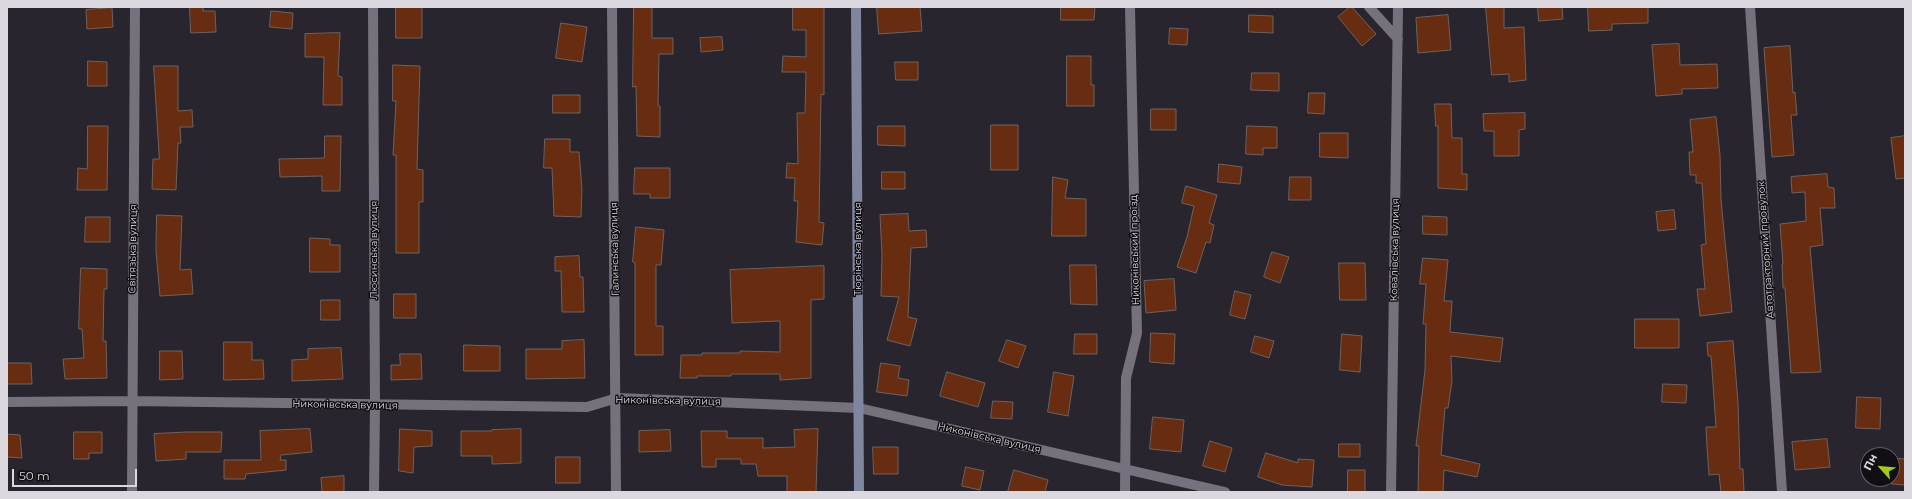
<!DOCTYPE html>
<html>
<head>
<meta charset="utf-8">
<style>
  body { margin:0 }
  #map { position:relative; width:1912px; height:499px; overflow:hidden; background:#29252e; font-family:Montserrat,sans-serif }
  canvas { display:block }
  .frame { position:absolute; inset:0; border:8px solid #dbd9df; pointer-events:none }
  .north { position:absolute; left:1860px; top:447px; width:40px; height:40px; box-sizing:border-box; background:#110f13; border:1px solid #626065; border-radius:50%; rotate:297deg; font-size:11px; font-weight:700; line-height:16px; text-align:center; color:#dbd9df }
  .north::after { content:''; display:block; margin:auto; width:14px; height:18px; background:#a7c81f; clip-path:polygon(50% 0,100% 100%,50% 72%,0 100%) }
  .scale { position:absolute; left:12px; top:469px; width:125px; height:18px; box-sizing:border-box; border:2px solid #dbd9df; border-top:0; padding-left:5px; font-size:12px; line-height:14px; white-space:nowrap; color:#dbd9df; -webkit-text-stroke:3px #110f13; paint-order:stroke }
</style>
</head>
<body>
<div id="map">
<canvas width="1912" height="499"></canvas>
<div class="frame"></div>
<div class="north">Пн</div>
<div class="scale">50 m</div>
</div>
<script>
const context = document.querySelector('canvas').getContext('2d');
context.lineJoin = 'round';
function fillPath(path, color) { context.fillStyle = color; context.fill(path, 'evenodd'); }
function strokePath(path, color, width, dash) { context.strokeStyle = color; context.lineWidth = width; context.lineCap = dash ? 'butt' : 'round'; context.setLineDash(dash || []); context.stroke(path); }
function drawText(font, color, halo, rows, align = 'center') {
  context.font = font + ' Montserrat,sans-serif'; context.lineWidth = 3; context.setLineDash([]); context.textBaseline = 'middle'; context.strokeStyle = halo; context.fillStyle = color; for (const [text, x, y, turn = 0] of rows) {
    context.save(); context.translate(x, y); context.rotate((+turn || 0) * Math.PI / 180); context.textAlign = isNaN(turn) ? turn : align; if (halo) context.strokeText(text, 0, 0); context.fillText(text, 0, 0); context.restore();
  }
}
const building = new Path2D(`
  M 190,7 L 203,7 L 203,11 L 215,11 L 216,32 L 191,33 Z
  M 396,7 L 422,7 L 422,38 L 396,38 Z
  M 634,7 L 652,7 L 652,38 L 673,38 L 673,54 L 659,54 L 658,105 L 660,106 L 660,137 L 637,136 L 636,86 L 633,87 Z
  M 793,7 L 824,7 L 824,95 L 821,94 L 819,222 L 824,223 L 822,245 L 796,242 L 798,201 L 794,201 L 795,178 L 786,178 L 787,163 L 798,164 L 797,113 L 805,113 L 806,72 L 782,72 L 783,56 L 806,57 L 806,30 L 793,30 Z
  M 877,7 L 920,7 L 922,31 L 879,34 Z
  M 1061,7 L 1095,7 L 1094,20 L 1061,20 Z
  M 1350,7 L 1352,7 L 1376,34 L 1362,46 L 1338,17 Z
  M 1486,7 L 1504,7 L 1504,28 L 1524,27 L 1526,80 L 1509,82 L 1509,74 L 1492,75 Z
  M 1538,7 L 1562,7 L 1563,19 L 1539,21 Z
  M 1588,7 L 1648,7 L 1648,23 L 1612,24 L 1612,30 L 1589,31 Z
  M 112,8 L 113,27 L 87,29 L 86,10 Z
  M 271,11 L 293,13 L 292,29 L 270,27 Z
  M 1249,15 L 1273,16 L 1273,33 L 1249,32 Z
  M 1448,15 L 1451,50 L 1418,53 L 1416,18 Z
  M 561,23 L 587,27 L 582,62 L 556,58 Z
  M 1170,28 L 1188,29 L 1187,45 L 1169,44 Z
  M 340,33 L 338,76 L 342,77 L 342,105 L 323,105 L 324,57 L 305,57 L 305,34 Z
  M 722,37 L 723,50 L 701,52 L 700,38 Z
  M 1679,44 L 1680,65 L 1717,64 L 1718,88 L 1682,89 L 1682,94 L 1656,96 L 1652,45 Z
  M 1790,46 L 1793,93 L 1795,92 L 1797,115 L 1791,115 L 1794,155 L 1772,157 L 1764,48 Z
  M 1067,56 L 1091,56 L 1091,85 L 1094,85 L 1094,106 L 1067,106 Z
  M 88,61 L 107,62 L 107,86 L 88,86 Z
  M 895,62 L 918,62 L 918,80 L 896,80 Z
  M 393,65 L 420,66 L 417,169 L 423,170 L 423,202 L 419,202 L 419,253 L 396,253 L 396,155 L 393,155 L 396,101 L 393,101 Z
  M 154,66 L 178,66 L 178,111 L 192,110 L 193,127 L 180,127 L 181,143 L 178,143 L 176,190 L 152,189 L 153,159 L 159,159 Z
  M 1252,73 L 1279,73 L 1279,91 L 1251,90 Z
  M 1309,93 L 1325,93 L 1324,114 L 1308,113 Z
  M 553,95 L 580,95 L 580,113 L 553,113 Z
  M 1435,104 L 1451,104 L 1452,138 L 1462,138 L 1462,174 L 1467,174 L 1467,190 L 1438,188 L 1438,126 L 1436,126 Z
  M 1151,109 L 1176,109 L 1176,130 L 1151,130 Z
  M 1525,113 L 1525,129 L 1519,130 L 1519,156 L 1494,156 L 1494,131 L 1484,131 L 1483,114 Z
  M 1716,117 L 1720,155 L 1721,200 L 1732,312 L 1700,316 L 1697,289 L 1705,289 L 1701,245 L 1706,244 L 1702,183 L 1696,183 L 1696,175 L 1690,175 L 1689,152 L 1693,152 L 1690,120 Z
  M 991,125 L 1018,125 L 1018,170 L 991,170 Z
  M 88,126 L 108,126 L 107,190 L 77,190 L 78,168 L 87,169 Z
  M 878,126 L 905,126 L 905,146 L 878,145 Z
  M 1247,126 L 1277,127 L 1277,148 L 1263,148 L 1263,155 L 1246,154 Z
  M 1320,133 L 1348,133 L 1348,158 L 1320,157 Z
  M 325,136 L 341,136 L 340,191 L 322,191 L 322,176 L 280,177 L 279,159 L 324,158 Z
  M 1905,136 L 1905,178 L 1896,179 L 1891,138 Z
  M 545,139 L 570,139 L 570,152 L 579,152 L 582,189 L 581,217 L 554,216 L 552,168 L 544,168 Z
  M 1219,164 L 1242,167 L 1240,184 L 1218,182 Z
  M 635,168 L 670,168 L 670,198 L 650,198 L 650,194 L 634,194 Z
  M 882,172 L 905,172 L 905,189 L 882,189 Z
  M 1827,174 L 1828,187 L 1834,188 L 1835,208 L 1820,208 L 1823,245 L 1810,247 L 1821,372 L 1791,373 L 1785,288 L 1783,288 L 1782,264 L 1783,264 L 1780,224 L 1806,221 L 1805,192 L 1792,193 L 1791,177 Z
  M 1053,177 L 1068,180 L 1065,198 L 1086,199 L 1086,236 L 1052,236 Z
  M 1290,177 L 1311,177 L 1311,200 L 1289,200 Z
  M 1186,186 L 1217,195 L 1209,223 L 1214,225 L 1210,243 L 1206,242 L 1196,273 L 1177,267 L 1187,237 L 1194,206 L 1182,203 Z
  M 1674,210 L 1676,229 L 1658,231 L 1656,212 Z
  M 908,214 L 909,231 L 926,230 L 927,247 L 911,248 L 908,317 L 917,319 L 910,346 L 887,340 L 899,297 L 881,296 L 882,255 L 880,215 Z
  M 157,215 L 182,216 L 180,270 L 191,269 L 193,294 L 160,296 L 156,251 Z
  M 1423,216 L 1447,217 L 1447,235 L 1423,234 Z
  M 86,217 L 110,217 L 110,242 L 85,242 Z
  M 636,227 L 664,230 L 661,265 L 656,265 L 656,326 L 663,326 L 663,355 L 635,355 L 635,263 L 633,262 Z
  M 310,238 L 330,239 L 330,245 L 340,245 L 340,272 L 310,272 Z
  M 1272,252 L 1289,257 L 1280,283 L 1264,277 Z
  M 579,256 L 580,277 L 583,277 L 584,312 L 562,312 L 561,271 L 555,271 L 555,257 Z
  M 1423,258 L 1448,260 L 1444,301 L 1452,301 L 1450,332 L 1503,338 L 1500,362 L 1451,356 L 1452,381 L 1448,408 L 1445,408 L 1441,455 L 1480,464 L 1477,477 L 1444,470 L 1443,492 L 1418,492 L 1419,446 L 1416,446 L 1425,370 L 1426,324 L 1423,324 L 1426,284 L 1420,284 Z
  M 1339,263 L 1365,263 L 1366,300 L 1340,300 Z
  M 1070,265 L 1096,265 L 1097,305 L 1071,304 Z
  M 824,266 L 824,299 L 811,300 L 811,378 L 780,380 L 780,374 L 731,374 L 731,376 L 697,376 L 697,378 L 680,378 L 681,355 L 702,355 L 702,353 L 740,353 L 740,351 L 780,352 L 780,321 L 732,323 L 730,270 Z
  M 81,268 L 107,269 L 107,289 L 104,289 L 103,341 L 106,341 L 107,378 L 65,379 L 63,359 L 84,358 L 82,329 L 79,329 Z
  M 1174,279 L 1176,310 L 1146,313 L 1144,281 Z
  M 1235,291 L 1251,295 L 1245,319 L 1230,315 Z
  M 394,294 L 416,294 L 416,318 L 394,318 Z
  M 321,300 L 340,300 L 340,320 L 321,320 Z
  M 1635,319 L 1679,319 L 1679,348 L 1635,348 Z
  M 1151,333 L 1175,334 L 1174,364 L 1150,362 Z
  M 1075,334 L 1097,334 L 1097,354 L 1074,354 Z
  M 1342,334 L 1362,336 L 1360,372 L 1340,370 Z
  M 1255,336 L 1274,341 L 1269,358 L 1251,352 Z
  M 584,340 L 585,378 L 526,379 L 526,349 L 562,349 L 562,341 Z
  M 1007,340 L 1026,346 L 1018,368 L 999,361 Z
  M 1733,341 L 1738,402 L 1740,469 L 1743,469 L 1744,492 L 1721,492 L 1719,474 L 1709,475 L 1707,447 L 1706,427 L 1716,427 L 1711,356 L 1708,356 L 1707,343 Z
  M 224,342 L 252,342 L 252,360 L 263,360 L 264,379 L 224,380 Z
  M 464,345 L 500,346 L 500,371 L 464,371 Z
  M 341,348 L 343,379 L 292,381 L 292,360 L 308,359 L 308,349 Z
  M 160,351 L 182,351 L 183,379 L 160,380 Z
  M 400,354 L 421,354 L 422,379 L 391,380 L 391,365 L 400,365 Z
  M 7,363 L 31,363 L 32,384 L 8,384 Z
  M 881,363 L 900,366 L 898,378 L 909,380 L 907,396 L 877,392 Z
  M 947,372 L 985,383 L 978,407 L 940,396 Z
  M 1054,372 L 1074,376 L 1068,416 L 1048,412 Z
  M 1663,384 L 1687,385 L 1686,403 L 1662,402 Z
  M 1857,397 L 1881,398 L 1880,429 L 1856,428 Z
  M 993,401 L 1013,402 L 1012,419 L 991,418 Z
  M 1153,417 L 1184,420 L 1181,452 L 1150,449 Z
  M 310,429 L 312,452 L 281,455 L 280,460 L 286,460 L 286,470 L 246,474 L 245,479 L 224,479 L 224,460 L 261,460 L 260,431 Z
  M 400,429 L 432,431 L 432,446 L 414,447 L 413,473 L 399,471 Z
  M 521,429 L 521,463 L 492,464 L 492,456 L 461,456 L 461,431 L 492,431 L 492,430 Z
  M 818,429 L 816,492 L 787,492 L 787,476 L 758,476 L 756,464 L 741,464 L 741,459 L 716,459 L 716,467 L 702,467 L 701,431 L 727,431 L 727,438 L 763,438 L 763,448 L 795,447 L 794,430 Z
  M 670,430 L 671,451 L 639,452 L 639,431 Z
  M 74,432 L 102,432 L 102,453 L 89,453 L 89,459 L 74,459 Z
  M 187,432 L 222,432 L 221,452 L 186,452 L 186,459 L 156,461 L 154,434 Z
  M 7,434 L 20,435 L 22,458 L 7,457 Z
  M 1827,439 L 1830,467 L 1795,470 L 1792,442 Z
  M 1210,441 L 1232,448 L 1225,472 L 1203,466 Z
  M 1339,444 L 1360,444 L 1360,457 L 1339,457 Z
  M 873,447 L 898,447 L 898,474 L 874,474 Z
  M 1266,453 L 1298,463 L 1298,459 L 1314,460 L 1312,487 L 1282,485 L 1258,477 Z
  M 556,457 L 580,457 L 580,483 L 556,483 Z
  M 1892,458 L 1905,459 L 1905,485 L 1892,484 Z
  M 966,467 L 984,471 L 980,490 L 962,486 Z
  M 1014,470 L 1048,480 L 1045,492 L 1008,492 Z
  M 1348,470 L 1365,470 L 1365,492 L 1348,492 Z
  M 344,476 L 344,492 L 322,492 L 321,478 Z`);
const minor = new Path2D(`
  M 373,7 L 375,405 L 374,492
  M 612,7 L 616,492
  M 1369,7 L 1398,39
  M 1750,7 L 1782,492
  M 7,402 L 131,401 L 587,407 L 617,398 L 859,408 L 1225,492
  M 132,492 L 135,7
  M 1125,492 L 1126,378 L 1137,333 L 1130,7
  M 1391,492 L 1398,7`);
const secondary = new Path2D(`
  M 856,7 L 859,492`);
const streetNames = [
  ["Світязька вулиця",133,249,-89],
  ["Галинська вулиця",615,249,-91],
  ["Тюрінська вулиця",858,249,-90],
  ["Люсинська вулиця",374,250,-90],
  ["Никонівський проїзд",1135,250,-91],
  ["Ковалівська вулиця",1395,250,-89],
  ["Автотракторний провулок",1766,250,-94],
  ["Никонівська вулиця",668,401,1],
  ["Никонівська вулиця",345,405,1],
  ["Никонівська вулиця",989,438,13]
];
fillPath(building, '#682c11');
strokePath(building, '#6e625d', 1);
strokePath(minor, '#76717c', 10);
strokePath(secondary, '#7f869f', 10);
drawText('10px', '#dbd9df', '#110f13', streetNames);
</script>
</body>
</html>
